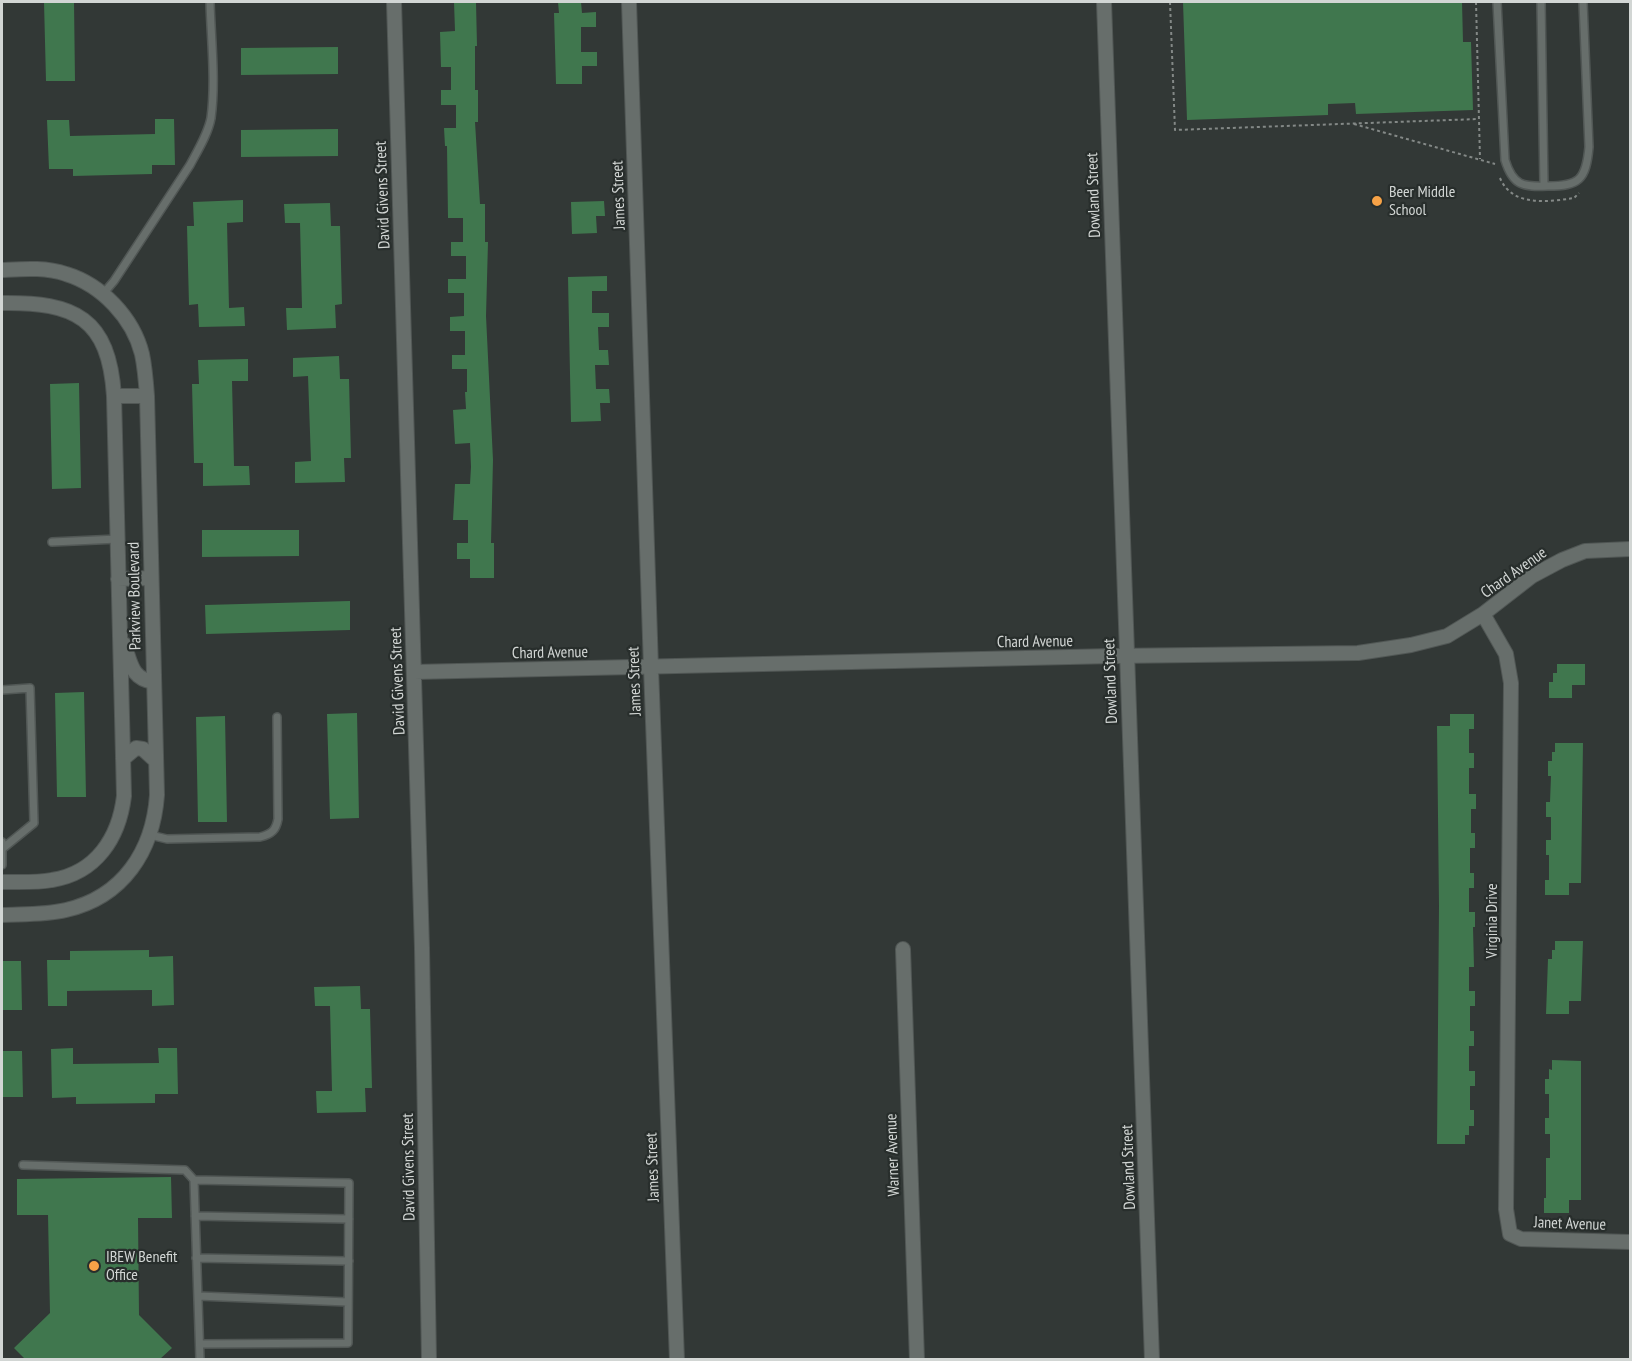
<!DOCTYPE html>
<html>
<head>
<meta charset="utf-8">
<style>
  body { margin:0 }
  #map { position:relative; width:1632px; height:1361px; overflow:hidden; background:#323836; font-family:"PT Sans Narrow",sans-serif }
  canvas { display:block }
  .frame { position:absolute; inset:0; border:3px solid #d2d6d4; pointer-events:none }
</style>
</head>
<body>
<div id="map">
<canvas width="1632" height="1361"></canvas>
<div class="frame"></div>
</div>
<script>
const context = document.querySelector('canvas').getContext('2d');
context.lineJoin = 'round';
function fillPath(path, color) { context.fillStyle = color; context.fill(path, 'evenodd'); }
function strokePath(path, color, width, dash) { context.strokeStyle = color; context.lineWidth = width; context.lineCap = dash ? 'butt' : 'round'; context.setLineDash(dash || []); context.stroke(path); }
function drawText(font, color, halo, rows, align = 'center') {
  context.font = font + ' "PT Sans Narrow",sans-serif'; context.lineWidth = 4.5; context.setLineDash([]); context.textBaseline = 'middle'; context.strokeStyle = halo; context.fillStyle = color; for (const [text, x, y, turn = 0] of rows) {
    context.save(); context.translate(x, y); context.rotate((+turn || 0) * Math.PI / 180); context.textAlign = isNaN(turn) ? turn : align; if (halo) context.strokeText(text, 0, 0); context.fillText(text, 0, 0); context.restore();
  }
}
const building = new Path2D(`
  M 44,2 L 74,2 L 75,81 L 46,81 Z
  M 454,2 L 476,2 L 477,46 L 475,46 L 475,90 L 478,90 L 478,122 L 475,122 L 480,204 L 485,204 L 485,242 L 488,242 L 486,316 L 493,460 L 491,543 L 494,543 L 494,578 L 470,578 L 470,559 L 457,559 L 457,543 L 468,543 L 468,520 L 453,520 L 455,484 L 470,484 L 471,467 L 470,443 L 455,444 L 453,410 L 466,409 L 465,392 L 467,392 L 467,369 L 452,369 L 452,355 L 465,355 L 465,331 L 450,331 L 450,317 L 464,316 L 464,293 L 448,293 L 448,279 L 466,279 L 466,256 L 451,256 L 451,242 L 463,242 L 463,218 L 448,218 L 447,146 L 445,146 L 444,128 L 456,128 L 456,105 L 441,105 L 441,90 L 451,90 L 451,67 L 441,67 L 440,32 L 455,31 Z
  M 558,2 L 581,2 L 582,13 L 596,12 L 596,27 L 581,27 L 581,52 L 597,52 L 597,66 L 582,66 L 582,84 L 556,84 L 554,13 L 559,13 Z
  M 1183,2 L 1462,2 L 1463,42 L 1471,42 L 1473,110 L 1356,114 L 1355,103 L 1328,104 L 1328,115 L 1187,120 Z
  M 338,47 L 338,74 L 241,75 L 241,48 Z
  M 155,119 L 174,119 L 175,165 L 152,165 L 152,174 L 73,176 L 73,169 L 49,169 L 47,120 L 69,120 L 70,136 L 155,134 Z
  M 338,129 L 338,156 L 241,157 L 241,130 Z
  M 243,200 L 243,222 L 227,223 L 229,308 L 244,307 L 245,326 L 199,327 L 198,304 L 189,305 L 187,226 L 194,226 L 193,202 Z
  M 604,201 L 605,216 L 596,216 L 597,233 L 572,234 L 571,202 Z
  M 330,203 L 331,226 L 340,226 L 342,304 L 335,305 L 336,328 L 287,330 L 286,308 L 302,308 L 300,223 L 285,223 L 284,204 Z
  M 607,276 L 607,291 L 592,291 L 592,313 L 609,313 L 609,327 L 598,327 L 599,350 L 608,350 L 609,365 L 595,365 L 596,389 L 609,389 L 610,403 L 600,403 L 601,421 L 571,422 L 568,277 Z
  M 339,356 L 340,379 L 349,379 L 351,458 L 344,458 L 345,482 L 295,483 L 295,462 L 311,461 L 308,376 L 293,377 L 293,358 Z
  M 248,359 L 248,381 L 232,381 L 234,466 L 249,466 L 250,485 L 203,486 L 203,463 L 194,463 L 192,384 L 199,384 L 198,360 Z
  M 79,383 L 81,488 L 52,489 L 50,384 Z
  M 202,530 L 299,530 L 299,556 L 202,557 Z
  M 350,601 L 350,630 L 206,634 L 205,605 Z
  M 1557,664 L 1585,664 L 1585,685 L 1572,685 L 1572,698 L 1549,698 L 1549,682 L 1553,682 L 1553,673 L 1557,673 Z
  M 84,692 L 86,797 L 57,797 L 55,693 Z
  M 357,713 L 359,818 L 330,819 L 327,714 Z
  M 1450,714 L 1474,714 L 1474,729 L 1469,729 L 1469,753 L 1474,753 L 1474,768 L 1469,768 L 1469,794 L 1476,794 L 1476,809 L 1471,809 L 1471,833 L 1475,833 L 1475,848 L 1470,848 L 1470,873 L 1474,873 L 1474,888 L 1469,888 L 1469,912 L 1475,912 L 1475,927 L 1473,927 L 1474,967 L 1469,967 L 1469,991 L 1475,991 L 1475,1006 L 1470,1006 L 1470,1031 L 1474,1031 L 1474,1046 L 1469,1046 L 1469,1071 L 1475,1071 L 1475,1086 L 1470,1086 L 1470,1110 L 1474,1110 L 1474,1126 L 1469,1126 L 1469,1135 L 1465,1135 L 1465,1144 L 1437,1144 L 1439,906 L 1437,726 L 1450,726 Z
  M 225,716 L 227,822 L 198,822 L 196,717 Z
  M 1555,743 L 1583,743 L 1581,883 L 1569,883 L 1569,895 L 1545,895 L 1545,880 L 1549,880 L 1549,855 L 1546,855 L 1546,840 L 1551,840 L 1551,817 L 1546,817 L 1546,802 L 1550,802 L 1551,776 L 1548,776 L 1548,761 L 1552,761 L 1552,752 L 1555,752 Z
  M 1555,941 L 1583,941 L 1581,1001 L 1569,1001 L 1569,1014 L 1546,1014 L 1548,959 L 1552,959 L 1552,950 L 1555,950 Z
  M 149,950 L 149,957 L 173,956 L 174,1005 L 152,1006 L 152,990 L 67,991 L 67,1006 L 48,1006 L 47,960 L 70,960 L 70,951 Z
  M 2,961 L 21,961 L 22,1010 L 2,1010 Z
  M 360,986 L 361,1009 L 370,1009 L 372,1088 L 365,1088 L 366,1112 L 317,1113 L 316,1091 L 332,1091 L 330,1006 L 315,1006 L 314,987 Z
  M 73,1048 L 73,1064 L 159,1063 L 158,1048 L 177,1048 L 178,1094 L 155,1094 L 155,1103 L 76,1104 L 76,1097 L 52,1098 L 51,1049 Z
  M 3,1051 L 22,1051 L 23,1097 L 2,1097 Z
  M 1552,1060 L 1581,1061 L 1581,1200 L 1569,1200 L 1569,1213 L 1544,1213 L 1544,1198 L 1546,1198 L 1546,1158 L 1550,1158 L 1550,1134 L 1545,1134 L 1545,1118 L 1549,1118 L 1549,1094 L 1545,1094 L 1545,1079 L 1549,1079 L 1549,1069 L 1552,1070 Z
  M 171,1177 L 172,1218 L 138,1218 L 139,1315 L 172,1348 L 160,1359 L 25,1359 L 14,1348 L 50,1313 L 48,1215 L 17,1215 L 17,1179 Z`);
const path = new Path2D(`
  M 1170,2 L 1175,130 L 1478,119
  M 1476,2 L 1480,159
  M 1354,124 L 1495,164
  M 1500,178 C 1512,207 1548,202 1574,198 L 1579,193`);
const service = new Path2D(`
  M 1497,2 L 1505,160 C 1513,186 1523,187 1548,186 C 1579,186 1586,180 1589,147 L 1583,2
  M 1541,2 L 1544,186
  M 103,294 L 114,281 L 190,165 C 198,150 208,134 211,118 C 216,81 211,39 210,2
  M 52,542 L 118,539
  M 2,690 L 30,688 L 34,823 L 2,849
  M 150,835 L 167,839 L 260,837 C 272,834 276,830 278,819 L 277,717
  M 2,842 L 2,865
  M 23,1165 L 185,1170 L 194,1180 L 200,1360
  M 194,1180 L 349,1183 L 348,1343 L 200,1344
  M 195,1216 L 349,1219
  M 196,1258 L 349,1261
  M 198,1296 L 348,1302`);
const minor = new Path2D(`
  M 394,2 L 422,948 L 429,1360
  M 629,2 L 651,668 L 677,1360
  M 1104,2 L 1152,1360
  M 2,270 C 23,269 45,267 66,274 C 102,285 133,318 142,354 C 145,368 146,382 147,396 L 157,795 C 153,851 123,897 66,910 C 45,915 23,914 2,915
  M 2,303 C 75,302 109,318 114,396 L 124,796 C 119,838 96,873 52,880 C 36,883 18,882 2,882
  M 114,396 L 147,396
  M 118,579 L 151,578
  M 1483,614 L 1506,654 L 1511,683 L 1506,1209 L 1510,1234 L 1521,1239 L 1630,1242
  M 124,644 C 131,663 131,679 154,682
  M 414,672 L 1113,656 L 1358,653 L 1411,645 L 1447,636 L 1483,614 L 1532,576 L 1562,560 L 1585,551 L 1630,549
  M 123,759 L 136,748 L 143,749 L 155,760
  M 903,949 L 917,1360`);
const markers = [
  [1377,201,6,"#f6a247"],
  [94,1266,6,"#f6a247"]
];
const poiNames = [
  ["Beer Middle",1389,192],
  ["School",1389,210],
  ["IBEW Benefit",106,1257],
  ["Office",106,1275]
];
const streetNames = [
  ["David Givens Street",383,195,-92],
  ["James Street",619,195,-92],
  ["Dowland Street",1094,195,-92],
  ["Chard Avenue",1514,573,-35],
  ["Parkview Boulevard",135,596,-91],
  ["Chard Avenue",1035,642,-1],
  ["Chard Avenue",550,653,-1],
  ["David Givens Street",398,681,-92],
  ["James Street",635,681,-92],
  ["Dowland Street",1111,681,-92],
  ["Virginia Drive",1492,921,-90],
  ["Warner Avenue",893,1155,-92],
  ["David Givens Street",409,1167,-91],
  ["James Street",653,1167,-92],
  ["Dowland Street",1129,1167,-92],
  ["Janet Avenue",1570,1224,2]
];
fillPath(building, '#40774e');
strokePath(service, '#515755', 10);
strokePath(minor, '#515755', 16);
strokePath(path, '#848987', 2, [3, 3]);
strokePath(service, '#676e6b', 7);
strokePath(minor, '#676e6b', 14);
for (const [x, y, r, color] of markers) { const dot = new Path2D(); dot.arc(x, y, r, 0, 2 * Math.PI); context.fillStyle = color; context.fill(dot); strokePath(dot, '#282e2c', 2); }
drawText('16px', '#d2d6d4', '#282e2c', poiNames, 'left');
drawText('16px', '#d2d6d4', '#282e2c', streetNames);
</script>
</body>
</html>
